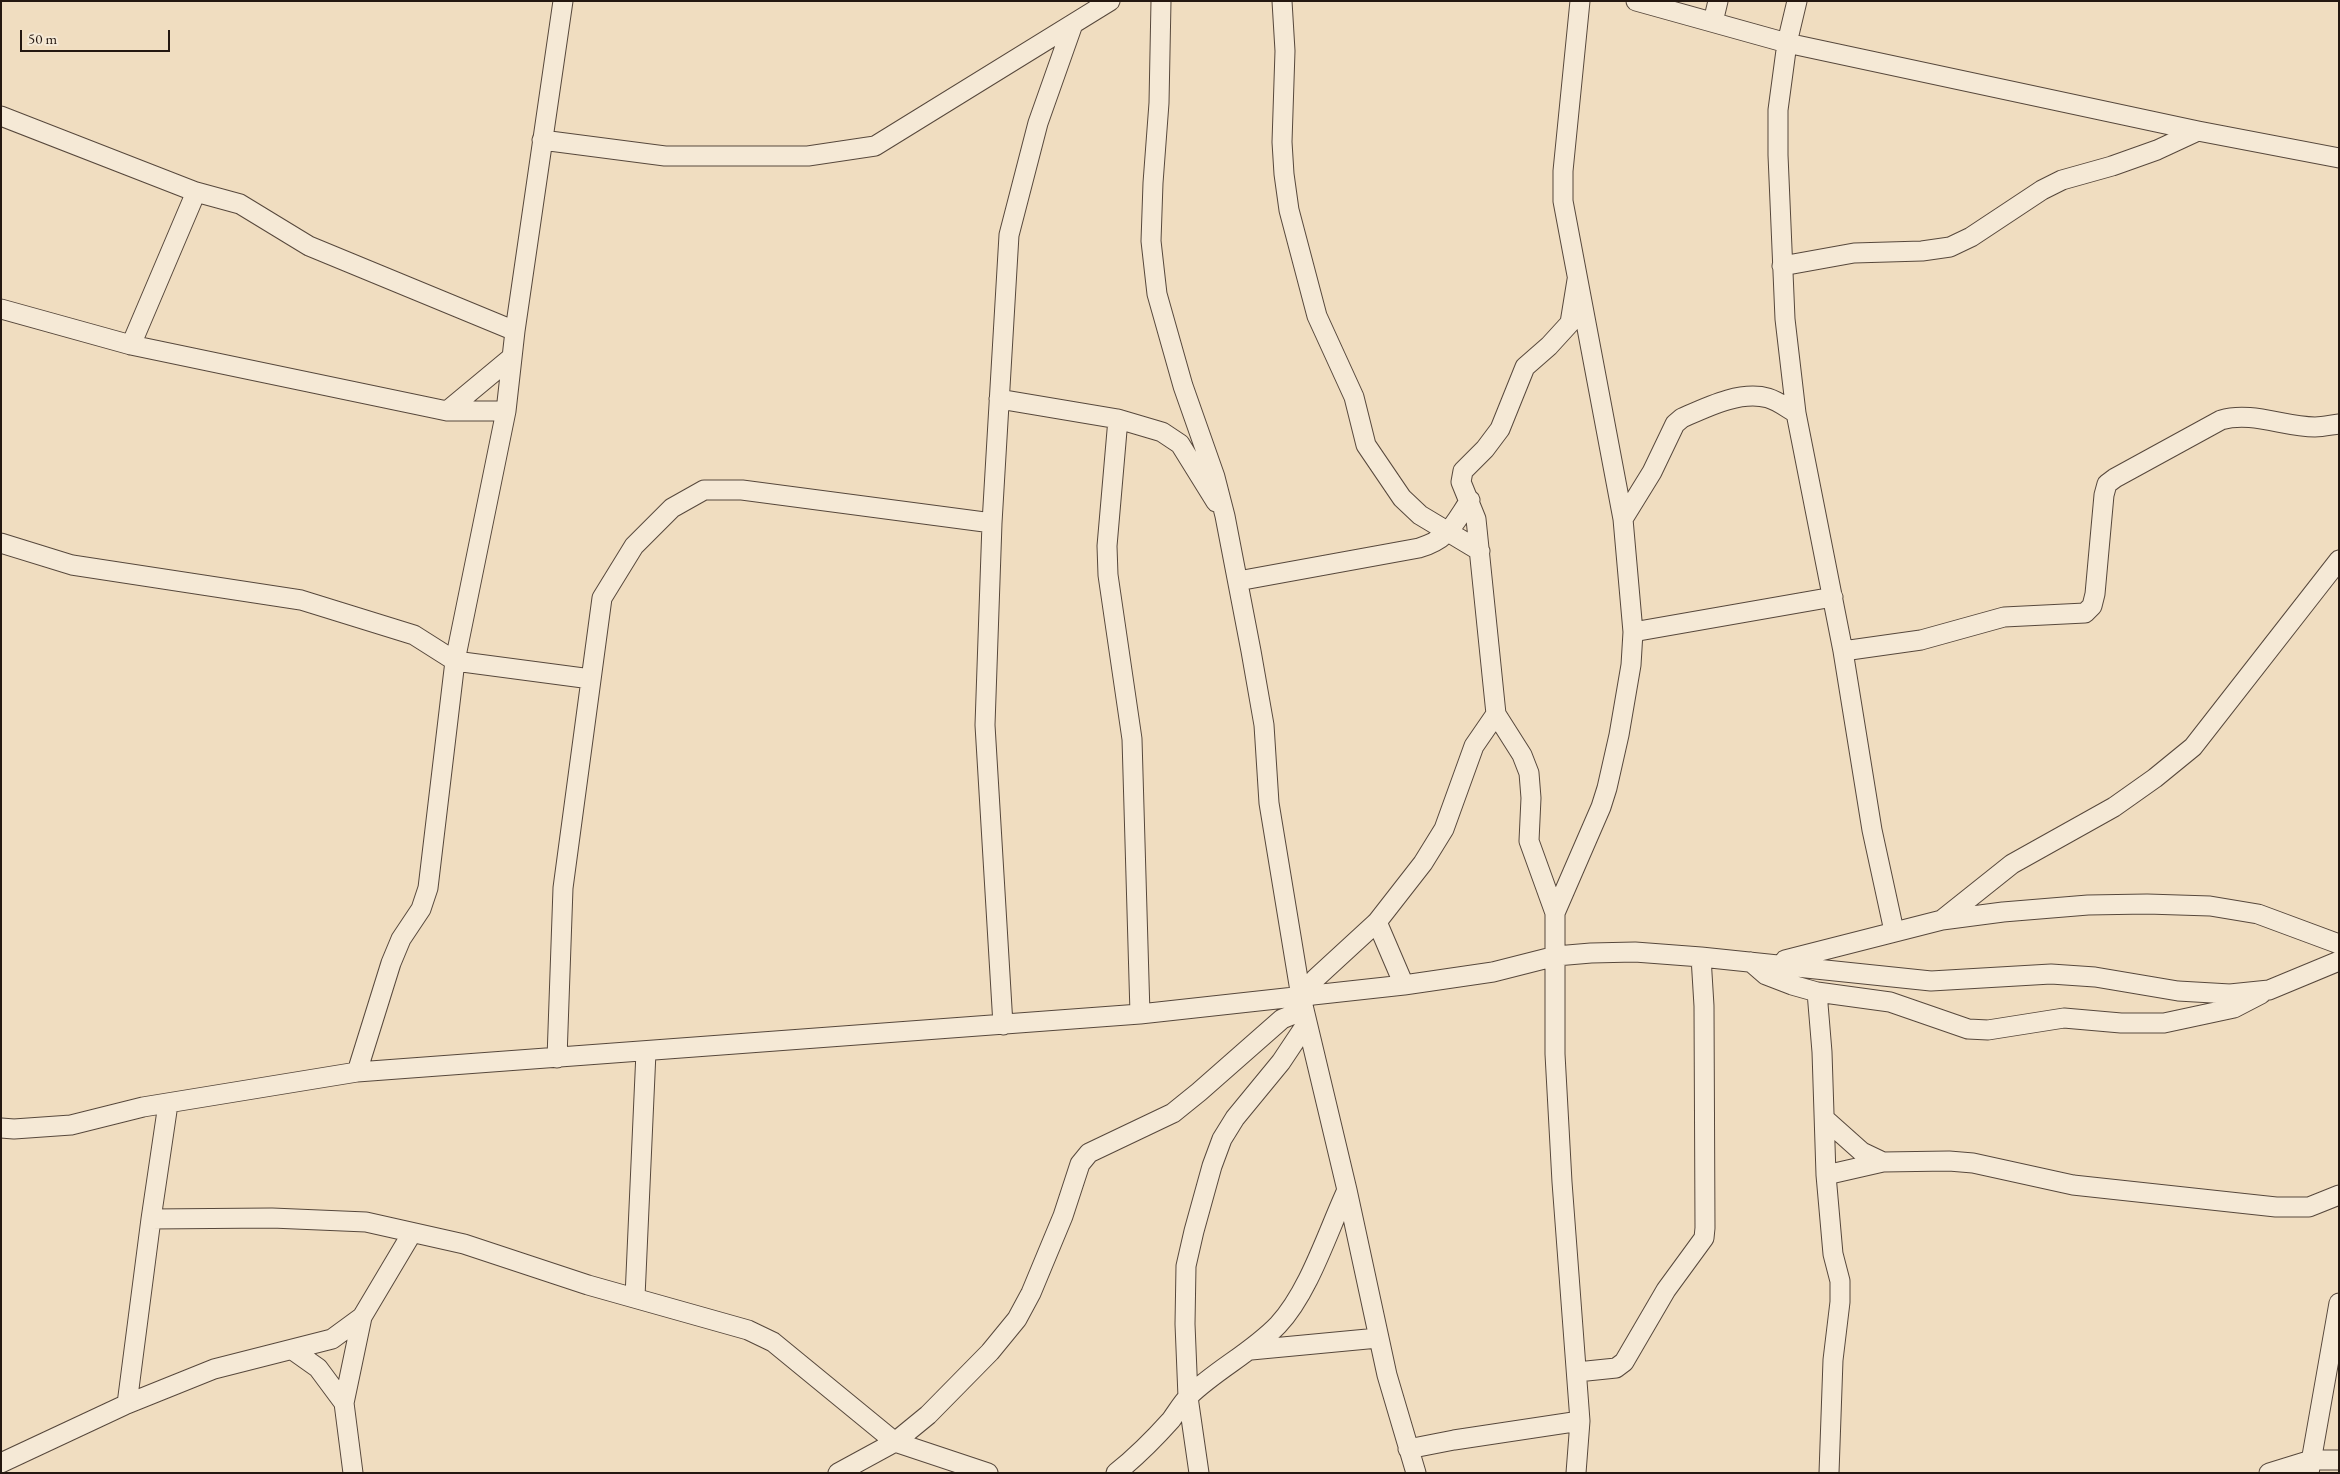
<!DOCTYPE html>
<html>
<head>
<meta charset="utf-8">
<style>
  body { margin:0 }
  #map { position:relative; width:2340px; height:1474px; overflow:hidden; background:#f0ddc0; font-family:"EB Garamond",serif }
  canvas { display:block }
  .frame { position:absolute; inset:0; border:2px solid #241710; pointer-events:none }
  .scale { position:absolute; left:20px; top:30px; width:150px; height:22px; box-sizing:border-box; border:2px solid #241710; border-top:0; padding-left:6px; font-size:15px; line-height:18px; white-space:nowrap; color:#241710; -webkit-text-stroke:4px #f5e9d6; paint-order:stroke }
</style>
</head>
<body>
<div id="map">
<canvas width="2340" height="1474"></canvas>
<div class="frame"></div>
<div class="scale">50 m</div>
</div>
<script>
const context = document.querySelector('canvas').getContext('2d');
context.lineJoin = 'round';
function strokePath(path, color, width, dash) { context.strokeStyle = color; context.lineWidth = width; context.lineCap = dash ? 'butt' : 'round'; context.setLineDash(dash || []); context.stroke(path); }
const street = new Path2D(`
  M 1161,1 L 1159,103 L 1153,183 L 1151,241 L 1157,294 L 1183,386 L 1215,477 L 1225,516 L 1251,651 L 1264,725 L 1269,803 L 1301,997 L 1347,1190 L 1387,1375 L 1416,1473
  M 1282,1 L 1285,51 L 1282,142 L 1284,174 L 1289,210 L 1317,316 L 1354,397 L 1366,445 L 1402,498 L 1420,515 L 1480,551
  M 1636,1 L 1787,43 L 2198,131 L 2339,158
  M 1797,1 L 1787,43 L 1778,110 L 1778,155 L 1785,319 L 1796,413 L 1843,651 L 1872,830 L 1894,931
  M 1713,22 L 1718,1
  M 1,116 L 196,192 L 240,204 L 309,246 L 515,331
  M 542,140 L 665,156 L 808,156 L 875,146 L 1110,1
  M 1782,266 L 1854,253 L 1922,251 L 1950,247 L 1971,237 L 2042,190 L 2062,180 L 2112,166 L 2157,150 L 2198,131
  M 1,309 L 131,345 L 447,411 L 506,411
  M 131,345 L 196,192
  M 999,399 L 1118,419 L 1162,432 L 1180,444 L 1216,502
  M 447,411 L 512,357
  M 1118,419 L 1107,546 L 1108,575 L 1132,739 L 1140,1014
  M 1623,519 L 1652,472 L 1675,424 L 1682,418 C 1707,407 1741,390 1768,398 C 1778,401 1787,408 1796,413
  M 1,543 L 72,565 L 301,600 L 414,635 L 455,661 L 591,679
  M 1238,581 L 1419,548 C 1449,539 1453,525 1470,500
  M 1633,632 L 1833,597
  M 1843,651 L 1921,640 L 2004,617 L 2085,613 L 2092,606 L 2095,594 L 2104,495 L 2107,484 L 2115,478 L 2221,420 C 2252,411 2284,427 2315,427 C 2323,427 2331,425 2339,424
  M 1555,913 L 1601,807 L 1607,788 L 1619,735 L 1631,665 L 1633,632 L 1623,519 L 1563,201 L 1563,171 L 1580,1
  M 1943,919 L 2012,864 L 2114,807 L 2155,778 L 2193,747 L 2339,560
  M 1377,922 L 1404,985
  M 1785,960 L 1942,920 L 2003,912 L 2088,905 L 2147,904 L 2210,906 L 2258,914 L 2339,944
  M 1751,962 L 1766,975 L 1792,985 L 1817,992 L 1890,1002 L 1968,1029 L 1988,1030 L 2064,1018 L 2121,1023 L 2164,1023 L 2234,1008 L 2261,994
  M 1817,992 L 1822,1052 L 1826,1175 L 1833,1254 L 1840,1281 L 1840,1302 L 1833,1360 L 1829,1473
  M 1310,996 L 1315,979 L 1377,922 L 1423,863 L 1444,829 L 1474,746 L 1496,714
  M 1003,1025 L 985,725 L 992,523 L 1009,235 L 1038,123 L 1073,24
  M 557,1058 L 563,888 L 602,598 L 634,546 L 672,508 L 704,490 L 742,490 L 992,523
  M 357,1072 L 391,963 L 401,939 L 421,909 L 428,888 L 455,661 L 506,411 L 515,331 L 563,1
  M 1825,1119 L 1862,1152 L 1883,1162
  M 1,1128 L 14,1129 L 71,1125 L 143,1107 L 357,1072 L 1140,1014 L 1404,985 L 1493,972 L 1556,956 L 1591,953 L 1635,952 L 1701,957 L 1931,981 L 2051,974 L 2095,977 L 2178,991 L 2230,994 L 2269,990 L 2339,961
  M 1826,1175 L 1883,1162 L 1949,1161 L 1973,1163 L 2073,1185 L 2276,1207 L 2309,1207 L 2339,1195
  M 151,1219 L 272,1218 L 366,1222 L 464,1244 L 588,1285 L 748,1330 L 773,1342 L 895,1442 L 988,1473
  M 635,1297 L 646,1052
  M 1251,1350 L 1378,1338
  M 294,1351 L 318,1368 L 344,1403
  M 1577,1372 L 1616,1368 L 1624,1362 L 1666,1290 L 1704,1238 L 1705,1228 L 1704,1006 L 1701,957
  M 127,1404 L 151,1219 L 168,1104
  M 1408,1449 L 1454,1440 L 1580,1421
  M 1,1463 L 127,1404 L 214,1369 L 332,1339 L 362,1317
  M 353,1473 L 344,1403 L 362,1317 L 412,1233
  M 838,1473 L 895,1442 L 928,1415 L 990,1352 L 1017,1319 L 1031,1293 L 1063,1216 L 1080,1164 L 1089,1153 L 1173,1113 L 1199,1092 L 1282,1019 L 1304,1010
  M 1116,1473 C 1136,1457 1154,1439 1171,1420 C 1177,1412 1182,1403 1189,1396 C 1217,1369 1251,1353 1278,1325 C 1309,1292 1328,1231 1347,1190
  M 1199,1473 L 1188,1397 L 1185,1324 L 1186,1266 L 1194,1231 L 1212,1166 L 1222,1139 L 1235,1118 L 1281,1062 L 1307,1023
  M 1576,1473 L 1580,1421 L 1562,1182 L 1555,1054 L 1555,913 L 1529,841 L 1531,798 L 1529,773 L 1522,755 L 1496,714 L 1476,519 L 1461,482 L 1463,471 L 1485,449 L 1500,429 L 1525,367 L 1549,346 L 1570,323 L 1577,280
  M 2269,1473 L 2311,1460 L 2339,1460
  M 2309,1473 L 2339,1303`);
strokePath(street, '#57483c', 21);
strokePath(street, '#f5e9d6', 19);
</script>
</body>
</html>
